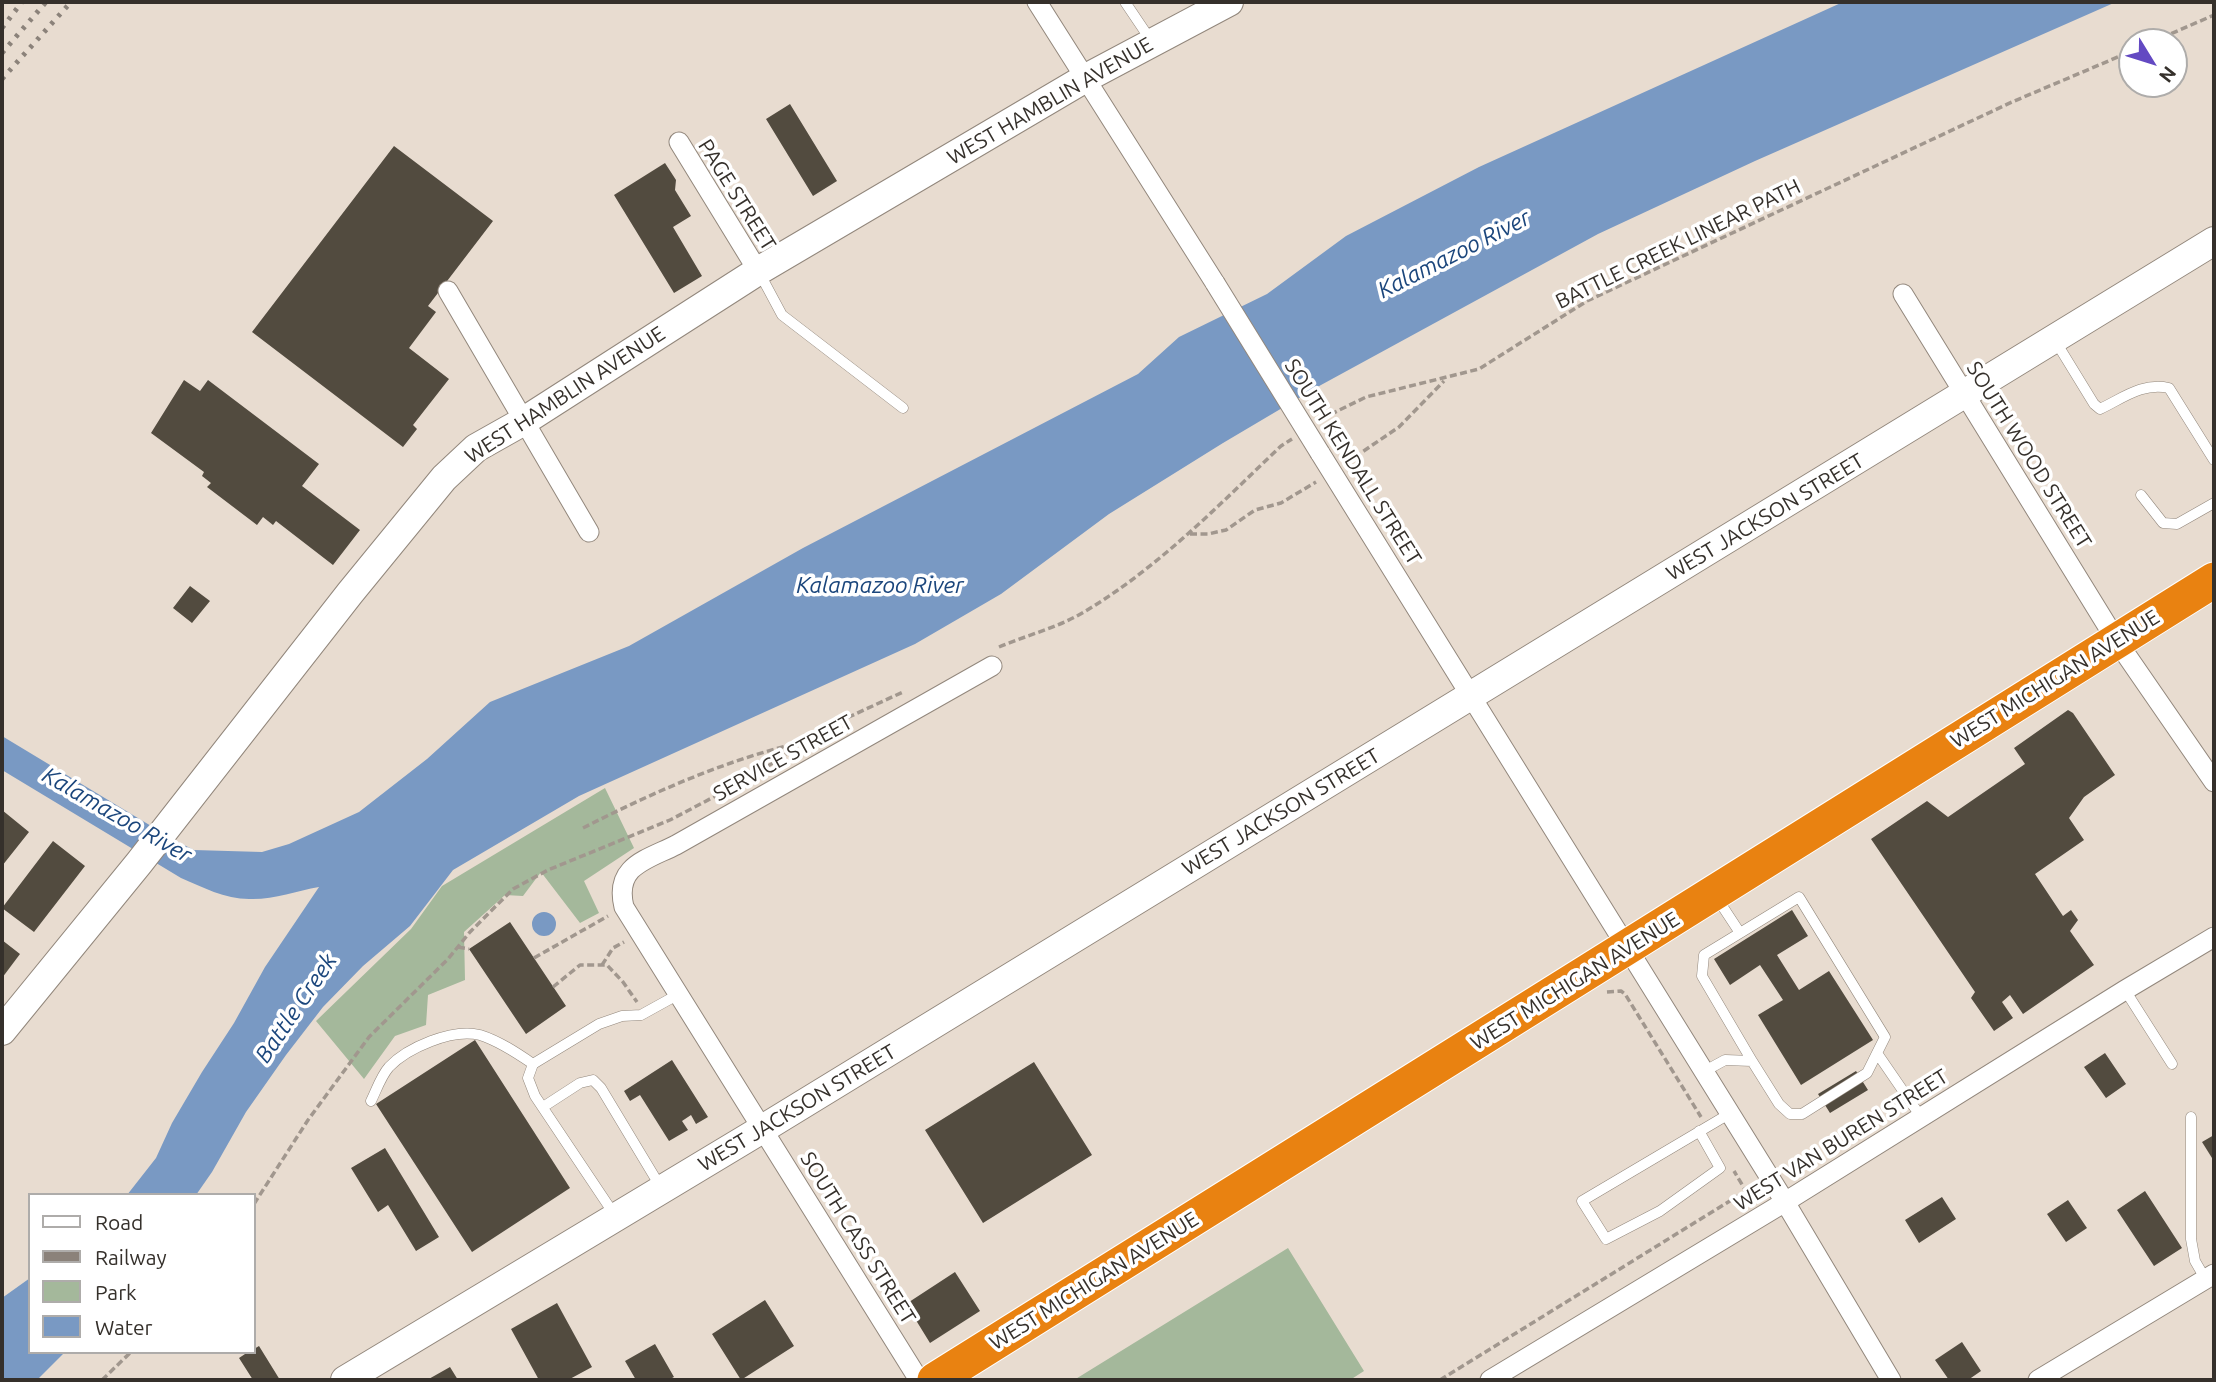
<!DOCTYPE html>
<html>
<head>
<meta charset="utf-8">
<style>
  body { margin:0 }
  #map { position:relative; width:2216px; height:1382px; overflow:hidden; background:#e8dcd0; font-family:Ubuntu,sans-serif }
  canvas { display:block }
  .frame { position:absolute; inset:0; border:4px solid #35302b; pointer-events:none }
  .legend { position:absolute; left:28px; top:1193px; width:228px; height:161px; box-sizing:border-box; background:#fff; border:2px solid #aeacaa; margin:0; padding:9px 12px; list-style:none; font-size:21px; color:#35302b }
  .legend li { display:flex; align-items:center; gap:14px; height:35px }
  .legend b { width:35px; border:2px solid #aeacaa }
  .north { position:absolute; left:2118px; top:28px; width:70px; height:70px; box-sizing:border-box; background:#fff; border:2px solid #aeacaa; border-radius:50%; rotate:128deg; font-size:19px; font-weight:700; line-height:28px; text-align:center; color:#35302b }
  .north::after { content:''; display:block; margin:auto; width:24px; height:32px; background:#6349c2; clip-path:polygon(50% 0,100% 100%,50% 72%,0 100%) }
</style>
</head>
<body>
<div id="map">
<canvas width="2216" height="1382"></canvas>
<div class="frame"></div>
<ul class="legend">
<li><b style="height:9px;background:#fff"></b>Road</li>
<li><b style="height:9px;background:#8b827a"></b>Railway</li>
<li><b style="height:19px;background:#a4b89b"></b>Park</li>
<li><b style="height:19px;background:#7999c3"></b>Water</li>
</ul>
<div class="north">N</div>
</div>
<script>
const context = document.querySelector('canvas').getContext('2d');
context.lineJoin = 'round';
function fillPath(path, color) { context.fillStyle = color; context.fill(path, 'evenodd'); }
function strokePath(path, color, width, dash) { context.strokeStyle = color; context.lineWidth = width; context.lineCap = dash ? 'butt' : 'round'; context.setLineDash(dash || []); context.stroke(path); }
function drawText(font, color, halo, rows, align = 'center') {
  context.font = font + ' Ubuntu,sans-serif'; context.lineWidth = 7; context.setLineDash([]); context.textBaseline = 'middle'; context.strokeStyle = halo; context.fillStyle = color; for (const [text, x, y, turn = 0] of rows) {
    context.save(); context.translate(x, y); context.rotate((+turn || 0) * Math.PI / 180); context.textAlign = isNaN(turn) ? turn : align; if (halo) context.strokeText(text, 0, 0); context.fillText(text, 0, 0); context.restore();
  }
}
const green = new Path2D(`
  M 605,788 L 634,848 L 584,881 L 599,913 L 580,923 L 541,872 L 523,896 L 505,895 L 464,932 L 465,980 L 428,995 L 426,1025 L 395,1036 L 364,1079 L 316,1021 L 411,929 L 442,886 Z
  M 1288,1248 L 1364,1371 L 1350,1380 L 1074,1380 Z`);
const water = new Path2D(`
  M 1843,2 L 2116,2 L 1755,161 L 1598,234 L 1321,385 L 1223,443 L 1109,514 L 1001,594 L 915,644 L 579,796 L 453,870 L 410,926 L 363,966 L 323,1007 L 286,1055 L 246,1112 L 212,1172 L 196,1195 L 127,1195 L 156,1158 L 172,1123 L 202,1072 L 234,1023 L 265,967 L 319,887 C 296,891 273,900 249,899 C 225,899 202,887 181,878 L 2,770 L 2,736 L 176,841 L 194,850 L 262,852 L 289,844 L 359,812 L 427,759 L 490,702 L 629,646 L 803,548 L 1138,374 L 1179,337 L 1267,294 L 1346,236 L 1479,167 Z
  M532 924a12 12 0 1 1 24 0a12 12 0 1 1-24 0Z
  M 30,1278 L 30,1352 L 65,1352 L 37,1380 L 2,1380 L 2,1298 Z`);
const building = new Path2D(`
  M 790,104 L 837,181 L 813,196 L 766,119 Z
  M 394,146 L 493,221 L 428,306 L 436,312 L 409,348 L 449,379 L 413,425 L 417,429 L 403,447 L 252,332 Z
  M 665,163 L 676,180 L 675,190 L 691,216 L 673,227 L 702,276 L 674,293 L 614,195 Z
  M 184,380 L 200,391 L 208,380 L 319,464 L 302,486 L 360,530 L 333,565 L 276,521 L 273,525 L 263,517 L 257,525 L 207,487 L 211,483 L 202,476 L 204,472 L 151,433 Z
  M 190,586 L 210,601 L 192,623 L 173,608 Z
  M 2068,710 L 2073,713 L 2115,775 L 2084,797 L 2069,818 L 2084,840 L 2035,874 L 2063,916 L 2071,910 L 2078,920 L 2070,931 L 2094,965 L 2023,1014 L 2010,995 L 2002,1002 L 2013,1018 L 1994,1031 L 1971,998 L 1975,992 L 1871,839 L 1927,801 L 1948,817 L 2025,764 L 2014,748 Z
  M 2,810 L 29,832 L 2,866 Z
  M 53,841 L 85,866 L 34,932 L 2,908 Z
  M 1792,910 L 1808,936 L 1777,955 L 1799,990 L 1829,971 L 1873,1040 L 1801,1085 L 1758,1015 L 1783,1000 L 1760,965 L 1730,985 L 1714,959 Z
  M 510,922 L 566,1006 L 526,1034 L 469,949 Z
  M 2,940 L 20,954 L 2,978 Z
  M 475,1040 L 570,1188 L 472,1252 L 376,1104 Z
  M 2105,1053 L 2126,1084 L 2106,1098 L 2084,1067 Z
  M 672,1060 L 708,1117 L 696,1124 L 691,1115 L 682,1121 L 688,1130 L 669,1141 L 640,1095 L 630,1101 L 624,1091 Z
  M 1034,1062 L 1092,1155 L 983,1223 L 925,1130 Z
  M 1856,1071 L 1868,1090 L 1830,1113 L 1818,1094 Z
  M 2214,1135 L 2214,1156 L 2212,1158 L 2202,1142 Z
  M 385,1148 L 439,1237 L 416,1251 L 388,1205 L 378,1212 L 351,1168 Z
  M 2145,1191 L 2182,1248 L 2154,1266 L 2117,1210 Z
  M 1942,1197 L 1956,1219 L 1919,1243 L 1905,1220 Z
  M 2068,1200 L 2087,1228 L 2066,1242 L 2047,1214 Z
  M 955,1272 L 980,1311 L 930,1343 L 906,1304 Z
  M 765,1300 L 794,1346 L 741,1380 L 712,1334 Z
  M 557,1303 L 592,1367 L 568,1380 L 539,1380 L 511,1329 Z
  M 1962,1342 L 1981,1371 L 1968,1380 L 1949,1380 L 1935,1360 Z
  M 655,1344 L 674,1377 L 668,1380 L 636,1380 L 625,1361 Z
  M 259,1346 L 280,1380 L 253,1380 L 239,1358 L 248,1352 L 254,1352 L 254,1349 Z
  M 450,1367 L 458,1380 L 427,1380 Z`);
const path = new Path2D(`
  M 2152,42 L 2214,15
  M 1321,419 L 1366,397 L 1479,369 L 1587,301 L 2012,102 L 2132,51
  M 1346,463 L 1399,427 L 1444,381
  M 1190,534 L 1208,534 L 1226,530 L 1255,510 L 1281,503 L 1316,482
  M 999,647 C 1027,635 1057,628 1084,612 C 1158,568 1219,505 1281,446 L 1292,439
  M 583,828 C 650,794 721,762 794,744
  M 458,947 L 469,949
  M 534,958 L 608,916
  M 602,965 L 613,948 L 624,942
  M 553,987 L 580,965 L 607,965 L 623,982 L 637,1002
  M 1607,992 L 1621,991 L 1625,994 L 1701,1117
  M 254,1204 L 308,1120 L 369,1037 L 448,959 L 470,932 L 513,889 L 548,870 L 670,820 L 748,779 L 785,755 L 801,739 L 903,692
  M 102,1380 L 131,1352
  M 1440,1380 L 1746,1191 L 1734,1171`);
const lane = new Path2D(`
  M 1125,2 L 1152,42
  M 760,274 L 782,315 L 903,408
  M 2056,342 L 2094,404 L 2100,409 C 2123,398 2143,382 2169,388 L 2214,460
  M 2141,495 L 2163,523 L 2177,524 L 2214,503
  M 1717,898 L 1740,933
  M 2125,990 L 2172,1064
  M 1877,1053 L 1921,1117
  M 1703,1072 L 1725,1060 L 1752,1061 L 1779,1104 L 1790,1114 L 1802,1114 L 1867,1073 L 1885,1037 L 1799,897 L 1704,955 L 1702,976 L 1752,1061
  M 371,1101 C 376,1091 381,1076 389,1067 C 407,1048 452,1028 480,1035 C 499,1041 517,1053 533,1064
  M 543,1107 L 580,1083 L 593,1080 L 601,1088 L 660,1186
  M 2191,1117 L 2191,1239 L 2195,1261 L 2206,1280
  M 1699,1131 L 1720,1168 L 1660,1211 L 1606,1239 L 1582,1201 L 1729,1114
  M 614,1214 L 535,1096 L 528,1078 L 533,1064 L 599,1024 L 622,1016 L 641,1015 L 679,994`);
const street = new Path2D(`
  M 1037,2 L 1215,283
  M 679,142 L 758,271
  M 448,291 L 589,532
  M 1903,294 L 2116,640 L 2214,782
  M 1320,453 L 1785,1202 L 1891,1380
  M 919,1380 L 624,907 C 614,866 646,860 676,845 L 992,666
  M 1490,1380 L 1785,1202 L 2125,990 L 2214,937
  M 2038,1380 L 2214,1274`);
const secondary = new Path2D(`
  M 2,1031 L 139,863 L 350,593 L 444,478 L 476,448 L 524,421 L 758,271 L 1084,79 L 1229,2
  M 345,1380 L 764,1128 L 2214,241`);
const highway = new Path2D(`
  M 935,1380 L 2214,580`);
const rail = new Path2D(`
  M 2,28 L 22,2
  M 2,53 L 46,2
  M 2,79 L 71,2`);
const streetBridge = new Path2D(`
  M 1215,283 L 1320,453`);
const streetNames = [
  ["WEST HAMBLIN AVENUE",1050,101,-30],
  ["PAGE STREET",737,195,58],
  ["BATTLE CREEK LINEAR PATH",1678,244,-26],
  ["WEST HAMBLIN AVENUE",565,395,-33],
  ["SOUTH WOOD STREET",2029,455,58],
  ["SOUTH KENDALL STREET",1353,462,58],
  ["WEST JACKSON STREET",1765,517,-31],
  ["WEST MICHIGAN AVENUE",2055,679,-32],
  ["SERVICE STREET",783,758,-29],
  ["WEST JACKSON STREET",1281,812,-31],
  ["WEST MICHIGAN AVENUE",1575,981,-32],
  ["WEST JACKSON STREET",797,1108,-31],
  ["WEST VAN BUREN STREET",1841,1140,-32],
  ["SOUTH CASS STREET",858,1238,58],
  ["WEST MICHIGAN AVENUE",1094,1281,-32]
];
const waterNames = [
  ["Kalamazoo River",1454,254,-27],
  ["Kalamazoo River",880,585],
  ["Kalamazoo River",117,815,30],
  ["Battle Creek",296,1008,-56]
];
fillPath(green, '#a4b89b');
fillPath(water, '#7999c3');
fillPath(building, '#524b3f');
strokePath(lane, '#92877c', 11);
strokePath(street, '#92877c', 21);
strokePath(secondary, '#92877c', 30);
strokePath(highway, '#fff', 37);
strokePath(path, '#a1978e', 3.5, [7, 3.5]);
strokePath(lane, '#fff', 10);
strokePath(street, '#fff', 19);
strokePath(secondary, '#fff', 28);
strokePath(highway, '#e98211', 35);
strokePath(rail, '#8b827a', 5, [3.5, 7]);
strokePath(streetBridge, '#92877c', 21, []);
strokePath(streetBridge, '#fff', 19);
drawText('21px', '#35302b', '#fff', streetNames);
drawText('italic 23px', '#1b467c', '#fff', waterNames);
</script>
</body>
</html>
